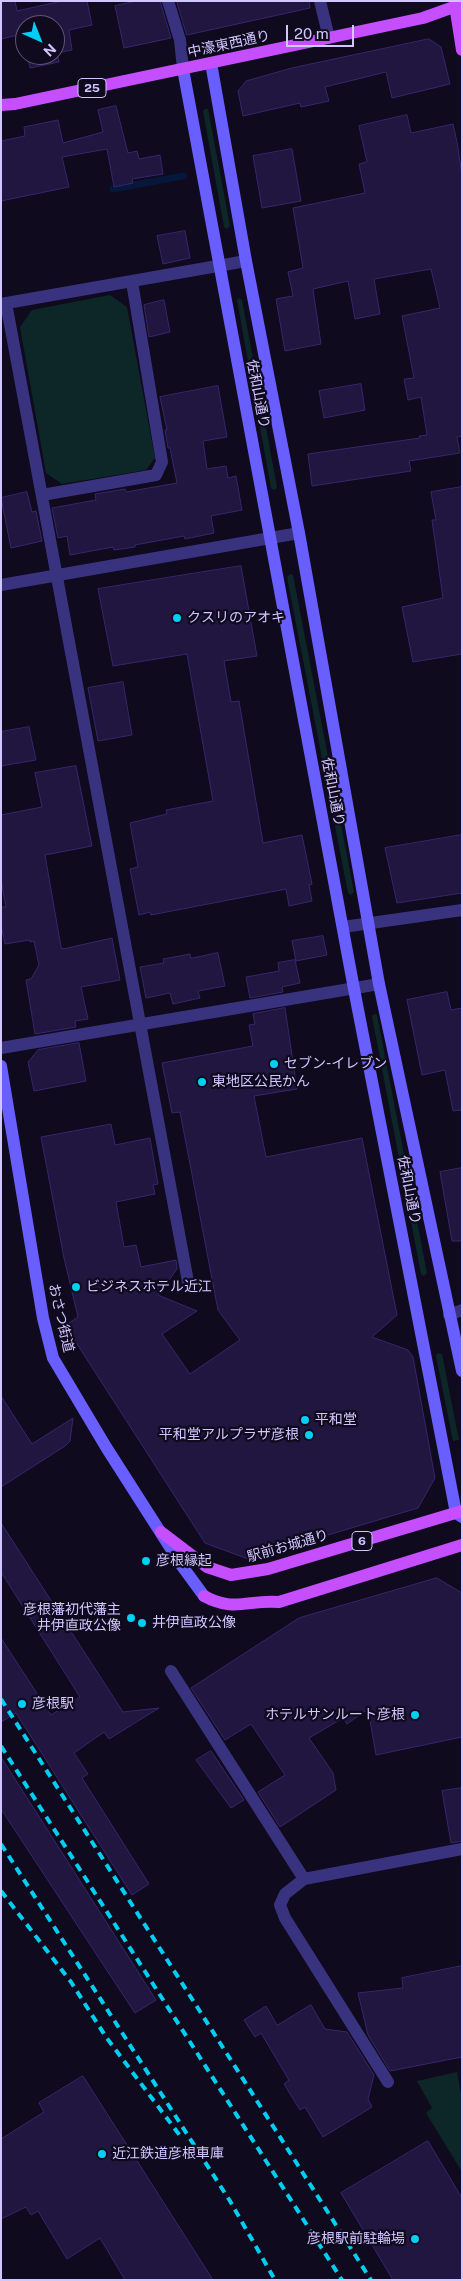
<!DOCTYPE html>
<html>
<head>
<meta charset="utf-8">
<style>
  body { margin:0 }
  #map { position:relative; width:463px; height:2281px; overflow:hidden; background:#0f0a1d; font-family:"Public Sans",sans-serif }
  canvas { display:block }
  .frame { position:absolute; inset:0; border:2px solid #d0c7ff; pointer-events:none }
  .north { position:absolute; left:15px; top:15px; width:50px; height:50px; box-sizing:border-box; background:#0f0a1d; border:1px solid #5c5677; border-radius:50%; rotate:136deg; font-size:14px; font-weight:700; line-height:20px; text-align:center; color:#d0c7ff }
  .north::after { content:''; display:block; margin:auto; width:18px; height:22px; background:#00cef2; clip-path:polygon(50% 0,100% 100%,50% 72%,0 100%) }
  .scale { position:absolute; left:286px; top:25px; width:68px; height:22px; box-sizing:border-box; border:2px solid #d0c7ff; border-top:0; padding-left:6px; font-size:15px; line-height:18px; white-space:nowrap; color:#d0c7ff; -webkit-text-stroke:4px #0f0a1d; paint-order:stroke }
</style>
</head>
<body>
<div id="map">
<canvas width="463" height="2281"></canvas>
<div class="frame"></div>
<div class="north">N</div>
<div class="scale">20 m</div>
</div>
<script>
const context = document.querySelector('canvas').getContext('2d');
context.lineJoin = 'round';
function fillPath(path, color) { context.fillStyle = color; context.fill(path, 'evenodd'); }
function strokePath(path, color, width, dash) { context.strokeStyle = color; context.lineWidth = width; context.lineCap = dash ? 'butt' : 'round'; context.setLineDash(dash || []); context.stroke(path); }
function drawText(font, color, halo, rows, align = 'center') {
  context.font = font + ' "Public Sans","Noto Sans JP",sans-serif'; context.lineWidth = 4.5; context.setLineDash([]); context.textBaseline = 'middle'; context.strokeStyle = halo; context.fillStyle = color; for (const [text, x, y, turn = 0] of rows) {
    context.save(); context.translate(x, y); context.rotate((+turn || 0) * Math.PI / 180); context.textAlign = isNaN(turn) ? turn : align; if (halo) context.strokeText(text, 0, 0); context.fillText(text, 0, 0); context.restore();
  }
}
const green = new Path2D(`
  M 205,109 L 208,109 L 230,226 L 227,229 L 224,227 L 203,111 Z
  M 110,295 L 127,307 L 155,458 L 146,470 L 62,484 L 46,473 L 20,327 L 32,310 Z
  M 239,298 L 242,300 L 277,487 L 274,490 L 271,488 L 237,300 Z
  M 290,574 L 293,575 L 354,892 L 351,895 L 348,893 L 287,577 Z
  M 374,1014 L 377,1015 L 427,1273 L 424,1276 L 421,1274 L 372,1016 Z
  M 438,1353 L 442,1354 L 459,1440 L 453,1441 L 436,1356 Z
  M 457,2072 L 462,2100 L 462,2172 L 426,2113 L 432,2108 L 417,2081 Z`);
const stream = new Path2D(`
  M 113,189 L 183,176`);
const building = new Path2D(`
  M 1,1 L 15,1 L 17,11 L 62,1 L 87,1 L 92,25 L 69,30 L 72,50 L 57,53 L 59,62 L 30,68 L 27,55 L 55,55 L 55,25 L 25,25 L 25,45 L 23,34 L 1,39 Z
  M 137,1 L 160,1 L 171,38 L 124,48 L 115,6 Z
  M 177,1 L 309,1 L 310,8 L 187,35 Z
  M 429,39 L 441,47 L 450,84 L 392,98 L 386,72 L 325,87 L 329,101 L 301,107 L 300,103 L 243,116 L 238,91 L 246,81 L 292,68 Z
  M 116,106 L 128,153 L 137,151 L 139,159 L 160,155 L 163,174 L 132,179 L 133,183 L 114,187 L 107,149 L 62,157 L 69,187 L 1,201 L 1,141 L 25,136 L 24,127 L 58,120 L 63,143 L 103,132 L 98,110 Z
  M 407,115 L 411,133 L 453,124 L 457,142 L 462,175 L 462,436 L 457,437 L 460,453 L 409,461 L 411,471 L 312,486 L 308,454 L 420,438 L 419,436 L 427,435 L 421,397 L 408,400 L 404,379 L 414,378 L 402,316 L 440,308 L 431,269 L 374,279 L 380,314 L 355,319 L 348,281 L 313,289 L 321,344 L 285,351 L 276,299 L 293,296 L 288,272 L 303,268 L 293,208 L 365,193 L 359,164 L 367,162 L 359,126 Z
  M 292,149 L 301,201 L 262,208 L 253,156 Z
  M 185,231 L 190,258 L 163,264 L 157,236 Z
  M 164,300 L 170,332 L 149,337 L 144,305 Z
  M 361,384 L 365,410 L 324,418 L 319,391 Z
  M 218,386 L 227,437 L 203,441 L 207,469 L 226,466 L 228,478 L 236,476 L 242,510 L 211,516 L 214,533 L 185,539 L 184,536 L 135,545 L 135,547 L 114,550 L 113,547 L 70,555 L 67,536 L 58,538 L 52,508 L 96,500 L 95,494 L 125,489 L 126,492 L 177,483 L 170,448 L 168,448 L 165,430 L 167,430 L 160,397 Z
  M 462,487 L 462,654 L 413,662 L 402,607 L 443,598 L 432,520 L 436,520 L 431,492 Z
  M 27,492 L 32,512 L 36,511 L 42,541 L 11,548 L 1,498 Z
  M 241,566 L 257,656 L 224,661 L 231,702 L 239,701 L 263,843 L 302,835 L 312,884 L 309,885 L 312,901 L 289,906 L 286,889 L 151,915 L 150,912 L 139,915 L 130,869 L 138,867 L 130,823 L 167,814 L 166,810 L 213,801 L 187,654 L 113,666 L 98,589 Z
  M 123,682 L 132,735 L 98,741 L 88,688 Z
  M 29,727 L 36,760 L 1,766 L 1,732 Z
  M 76,766 L 92,846 L 45,855 L 61,947 L 63,949 L 112,938 L 120,980 L 81,987 L 88,1019 L 75,1021 L 76,1027 L 35,1034 L 26,980 L 31,979 L 39,965 L 34,941 L 30,942 L 30,940 L 5,944 L 1,925 L 1,907 L 6,907 L 1,880 L 1,815 L 42,807 L 35,773 Z
  M 462,835 L 462,893 L 397,903 L 385,848 Z
  M 323,936 L 327,955 L 296,961 L 292,941 Z
  M 218,953 L 225,986 L 198,991 L 200,998 L 173,1004 L 170,993 L 146,998 L 140,967 L 164,963 L 163,959 L 190,954 L 191,958 Z
  M 295,960 L 300,983 L 282,987 L 283,992 L 250,998 L 246,977 L 279,971 L 278,963 Z
  M 447,992 L 451,1010 L 462,1008 L 462,1110 L 453,1111 L 445,1070 L 422,1075 L 407,1000 Z
  M 285,1008 L 297,1089 L 254,1096 L 266,1157 L 362,1138 L 397,1315 L 372,1337 L 408,1350 L 413,1357 L 435,1478 L 418,1508 L 248,1559 L 205,1543 L 70,1333 L 69,1323 L 78,1317 L 64,1258 L 41,1137 L 111,1124 L 115,1145 L 150,1138 L 158,1184 L 153,1185 L 155,1194 L 116,1202 L 124,1247 L 136,1245 L 141,1267 L 176,1260 L 177,1269 L 158,1295 L 197,1311 L 162,1334 L 190,1374 L 240,1340 L 218,1310 L 180,1112 L 172,1113 L 162,1063 L 253,1046 L 249,1025 L 255,1024 L 253,1014 Z
  M 79,1043 L 86,1081 L 34,1091 L 28,1062 L 38,1050 Z
  M 462,1168 L 462,1241 L 452,1241 L 440,1172 Z
  M 1,1396 L 32,1444 L 73,1418 L 70,1441 L 65,1446 L 1,1487 Z
  M 1,1523 L 123,1712 L 159,1708 L 109,1739 L 104,1732 L 74,1753 L 88,1774 L 82,1778 L 149,1884 L 132,1895 L 16,1713 L 1,1722 L 1,1638 L 51,1715 L 80,1697 L 1,1572 Z
  M 437,1578 L 462,1593 L 462,1737 L 376,1755 L 368,1709 L 347,1724 L 343,1718 L 309,1738 L 333,1773 L 336,1790 L 280,1827 L 258,1792 L 285,1775 L 251,1724 L 225,1740 L 191,1688 L 299,1618 Z
  M 211,1751 L 244,1800 L 231,1808 L 196,1760 Z
  M 1,1757 L 156,2000 L 135,2013 L 1,1809 Z
  M 462,1788 L 462,1841 L 451,1843 L 442,1791 Z
  M 462,1966 L 462,2057 L 390,2071 L 368,2035 L 358,1993 L 403,1988 L 402,1978 Z
  M 311,2005 L 325,2029 L 347,2032 L 374,2075 L 368,2099 L 372,2107 L 323,2137 L 305,2107 L 300,2110 L 284,2084 L 289,2080 L 261,2033 L 255,2037 L 244,2020 L 266,2006 L 277,2025 Z
  M 83,2076 L 213,2280 L 125,2280 L 100,2238 L 67,2259 L 38,2211 L 31,2215 L 26,2207 L 1,2219 L 1,2139 L 44,2112 L 39,2103 Z
  M 428,2141 L 462,2198 L 462,2280 L 393,2280 L 341,2193 Z`);
const street = new Path2D(`
  M 168,1 L 180,40 L 183,69
  M 320,1 L 329,38
  M 6,303 L 189,1287
  M 1,304 L 246,261
  M 42,495 L 156,475 L 162,462 L 132,282
  M 1,585 L 299,533
  M 343,927 L 462,910
  M 1,1048 L 379,984
  M 449,1315 L 462,1310
  M 171,1671 L 304,1879
  M 388,2082 L 285,1918 L 280,1905 L 285,1894 L 304,1879 L 462,1849`);
const secondary = new Path2D(`
  M 211,63 L 246,261 L 299,533 L 379,984 L 462,1371
  M 183,69 L 354,989 L 444,1451 L 456,1513 L 462,1517
  M 1,1066 L 43,1318 L 53,1358 L 106,1447 L 182,1566 L 204,1596`);
const primary = new Path2D(`
  M 455,5 L 462,50
  M 1,105 L 15,104 L 423,18 L 462,4
  M 161,1532 L 207,1567 L 231,1575 L 268,1569 L 462,1511
  M 204,1596 C 235,1613 249,1599 279,1602 L 462,1545`);
const rail = new Path2D(`
  M 1,1699 L 371,2280
  M 1,1746 L 342,2280
  M 1,1844 L 230,2201 L 275,2280
  M 1,1891 L 71,1982 L 106,2037 L 181,2137`);
const markers = [
  [177,618,5,"#00cef2"],
  [274,1064,5,"#00cef2"],
  [202,1082,5,"#00cef2"],
  [76,1287,5,"#00cef2"],
  [305,1420,5,"#00cef2"],
  [309,1435,5,"#00cef2"],
  [146,1561,5,"#00cef2"],
  [131,1618,5,"#00cef2"],
  [142,1623,5,"#00cef2"],
  [22,1704,5,"#00cef2"],
  [415,1715,5,"#00cef2"],
  [102,2154,5,"#00cef2"],
  [415,2239,5,"#00cef2"]
];
const shields = [
  [92,88,28],
  [362,1541,20]
];
const shieldNames = [
  ["25",92,88],
  ["6",362,1541]
];
const streetNames = [
  ["中濠東西通り",229,44,-12],
  ["佐和山通り",258,394,79],
  ["佐和山通り",333,792,79],
  ["佐和山通り",409,1190,79],
  ["おさつ街道",61,1318,77],
  ["駅前お城通り",288,1546,-16]
];
const poiNames = [
  ["クスリのアオキ",187,618],
  ["セブン-イレブン",284,1064],
  ["東地区公民かん",212,1082],
  ["ビジネスホテル近江",86,1287],
  ["平和堂",315,1420],
  ["平和堂アルプラザ彦根",299,1435,"right"],
  ["彦根縁起",156,1561],
  ["彦根藩初代藩主",121,1610,"right"],
  ["井伊直政公像",121,1626,"right"],
  ["井伊直政公像",152,1623],
  ["彦根駅",32,1704],
  ["ホテルサンルート彦根",405,1715,"right"],
  ["近江鉄道彦根車庫",112,2154],
  ["彦根駅前駐輪場",405,2239,"right"]
];
fillPath(green, '#0d2728');
strokePath(stream, '#06173b', 7);
fillPath(building, '#20163f');
strokePath(building, '#37266d', 1);
strokePath(street, '#39337f', 12);
strokePath(secondary, '#695eff', 12);
strokePath(primary, '#c54eff', 12);
strokePath(rail, '#00cef2', 4, [8, 6]);
for (const [x, y, r, color] of markers) { const dot = new Path2D(); dot.arc(x, y, r, 0, 2 * Math.PI); context.fillStyle = color; context.fill(dot); strokePath(dot, '#0f0a1d', 2); }
for (const [x, y, w] of shields) { const box = new Path2D(); box.roundRect(x - w / 2, y - 9.5, w, 19, 4); context.fillStyle = '#0f0a1d'; context.fill(box); strokePath(box, '#d0c7ff', 1); }
drawText('bold 12px', '#d0c7ff', null, shieldNames);
drawText('14px', '#d0c7ff', '#0f0a1d', streetNames);
drawText('14px', '#d0c7ff', '#0f0a1d', poiNames, 'left');
</script>
</body>
</html>
